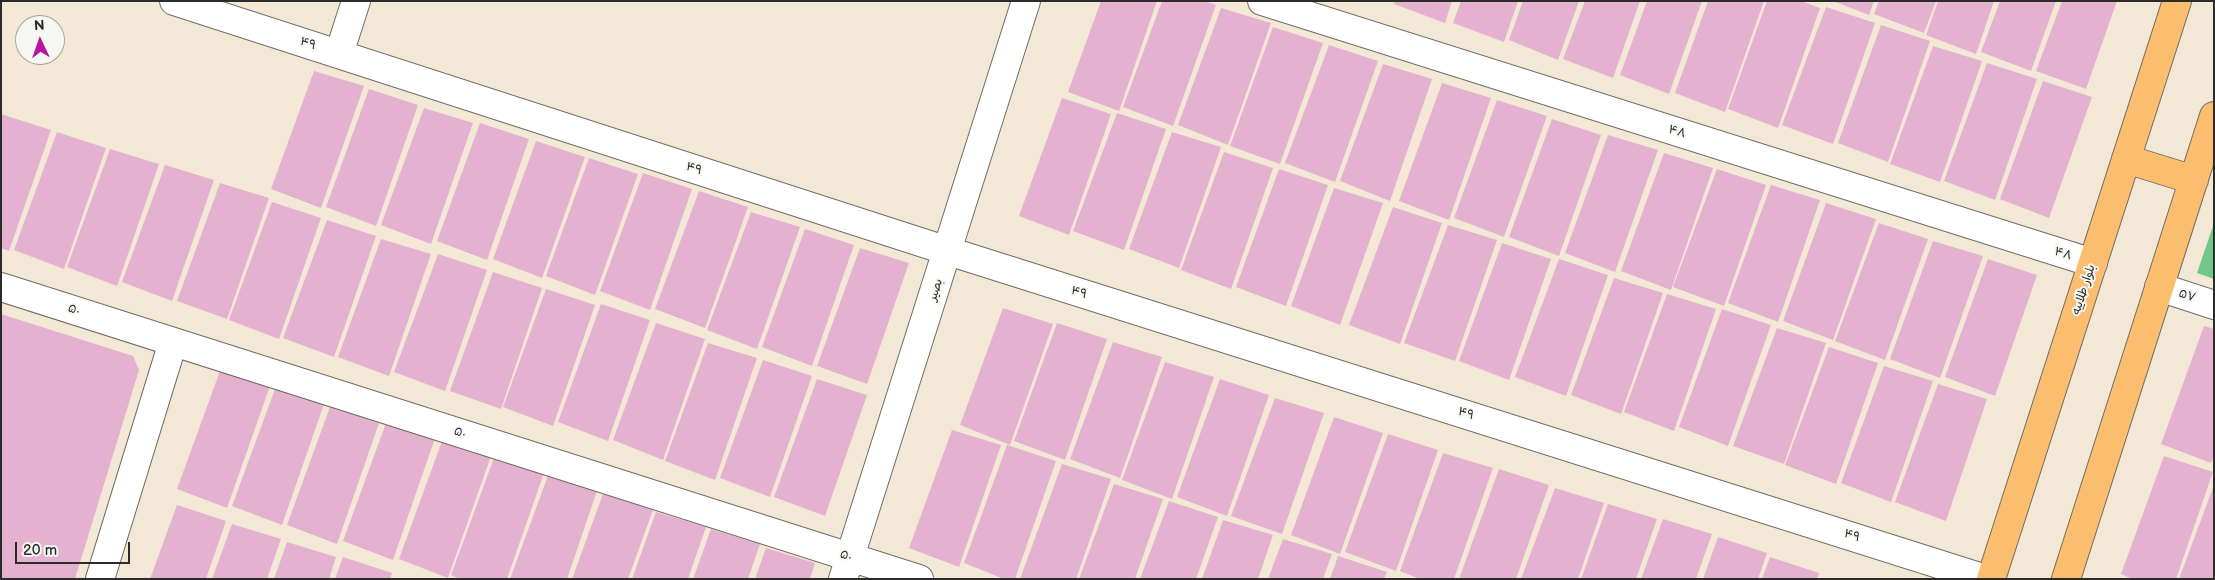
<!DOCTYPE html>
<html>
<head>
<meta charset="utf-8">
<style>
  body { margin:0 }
  #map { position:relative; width:2215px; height:580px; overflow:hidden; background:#f3e8d5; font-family:"Balsamiq Sans",sans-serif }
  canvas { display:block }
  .frame { position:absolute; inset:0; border:2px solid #2b2b2b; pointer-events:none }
  .north { position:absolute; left:15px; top:15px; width:50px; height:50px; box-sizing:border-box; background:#f6f6f2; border:1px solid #a5a5a2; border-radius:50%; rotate:357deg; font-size:14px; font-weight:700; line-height:20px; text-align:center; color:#2b2b2b }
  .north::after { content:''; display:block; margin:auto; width:18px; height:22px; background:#b5179e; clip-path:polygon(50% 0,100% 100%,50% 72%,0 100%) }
  .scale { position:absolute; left:15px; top:542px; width:115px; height:22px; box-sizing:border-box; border:2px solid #2b2b2b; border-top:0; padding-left:6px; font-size:15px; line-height:18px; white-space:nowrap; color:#2b2b2b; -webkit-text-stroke:4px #f6f6f2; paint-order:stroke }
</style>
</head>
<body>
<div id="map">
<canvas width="2215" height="580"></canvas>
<div class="frame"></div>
<div class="north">N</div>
<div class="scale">20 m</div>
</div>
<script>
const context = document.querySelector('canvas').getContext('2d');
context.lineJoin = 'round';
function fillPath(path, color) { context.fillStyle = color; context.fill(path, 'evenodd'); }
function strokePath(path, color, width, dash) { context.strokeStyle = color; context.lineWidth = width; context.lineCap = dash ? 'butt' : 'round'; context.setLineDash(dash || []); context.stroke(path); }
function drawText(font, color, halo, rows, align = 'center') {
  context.font = font + ' "Balsamiq Sans","Playpen Sans Arabic",sans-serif'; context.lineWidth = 4; context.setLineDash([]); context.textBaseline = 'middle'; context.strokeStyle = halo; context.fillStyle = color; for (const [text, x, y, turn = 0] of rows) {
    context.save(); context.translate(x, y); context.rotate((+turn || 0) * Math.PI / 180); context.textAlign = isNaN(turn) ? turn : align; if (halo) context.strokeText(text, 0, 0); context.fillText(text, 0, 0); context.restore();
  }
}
const green = new Path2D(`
  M 2214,223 L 2214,279 L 2197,273 Z`);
const building = new Path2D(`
  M 1101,1 L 1157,1 L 1119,111 L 1068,92 Z
  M 1162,1 L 1204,1 L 1216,5 L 1173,126 L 1123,107 Z
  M 1395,1 L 1452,1 L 1445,23 L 1394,4 Z
  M 1461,1 L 1518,1 L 1504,42 L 1453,23 Z
  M 1523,1 L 1579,1 L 1558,60 L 1509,40 Z
  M 1585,1 L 1640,1 L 1613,78 L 1563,59 Z
  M 1647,1 L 1702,1 L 1669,94 L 1620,75 Z
  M 1708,1 L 1764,1 L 1725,112 L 1675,93 Z
  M 1767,1 L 1801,1 L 1820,8 L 1778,128 L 1728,109 Z
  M 1833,1 L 1874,1 L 1869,15 Z
  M 1879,1 L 1936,1 L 1924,33 L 1874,14 Z
  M 1938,1 L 1994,1 L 1976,54 L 1926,35 Z
  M 2000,1 L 2056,1 L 2031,71 L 1981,52 Z
  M 2062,1 L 2117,1 L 2086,89 L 2036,71 Z
  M 1826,7 L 1875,23 L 1833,144 L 1782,125 Z
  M 1221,8 L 1271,23 L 1228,145 L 1178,125 Z
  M 1881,25 L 1930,41 L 1888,162 L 1838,143 Z
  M 1273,27 L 1323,43 L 1280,164 L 1230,146 Z
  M 1329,45 L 1378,61 L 1335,182 L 1285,163 Z
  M 1933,46 L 1982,61 L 1940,182 L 1890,164 Z
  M 1987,63 L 2037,79 L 1995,200 L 1944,181 Z
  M 1383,64 L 1432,79 L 1390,201 L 1340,181 Z
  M 314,71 L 364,86 L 321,208 L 271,189 Z
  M 2043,81 L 2092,97 L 2049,218 L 2000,199 Z
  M 1442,83 L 1491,98 L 1449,220 L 1399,201 Z
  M 369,89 L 418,105 L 376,226 L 326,207 Z
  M 1062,98 L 1111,114 L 1069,235 L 1019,216 Z
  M 1497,100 L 1547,116 L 1504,237 L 1454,218 Z
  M 424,108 L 473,123 L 431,244 L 381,225 Z
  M 1117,113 L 1166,129 L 1124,250 L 1073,231 Z
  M 1,114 L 51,130 L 9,251 L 1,248 Z
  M 1552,119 L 1601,135 L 1559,256 L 1509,237 Z
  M 480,123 L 529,139 L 487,260 L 437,241 Z
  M 57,132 L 106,148 L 64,269 L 14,250 Z
  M 1172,132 L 1221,147 L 1179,268 L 1129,249 Z
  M 1608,135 L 1658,150 L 1615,272 L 1565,253 Z
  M 536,141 L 585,157 L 542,278 L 493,259 Z
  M 110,149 L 159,164 L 117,286 L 67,267 Z
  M 1224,152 L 1273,168 L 1231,289 L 1181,270 Z
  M 1664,153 L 1713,168 L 1671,290 L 1621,271 Z
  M 589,158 L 638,174 L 595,295 L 546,276 Z
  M 165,165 L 214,180 L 172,301 L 122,282 Z
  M 1279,169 L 1328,185 L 1286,306 L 1236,287 Z
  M 1717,169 L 1766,185 L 1724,306 L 1673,287 Z
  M 643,173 L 692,189 L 650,310 L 600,291 Z
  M 220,183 L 269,198 L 227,319 L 177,301 Z
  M 1771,185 L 1820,200 L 1778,322 L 1728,303 Z
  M 1334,188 L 1383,203 L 1340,325 L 1291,306 Z
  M 699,191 L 748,207 L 705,328 L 655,309 Z
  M 272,202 L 321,218 L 279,339 L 229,320 Z
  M 1826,203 L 1876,219 L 1833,340 L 1783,321 Z
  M 1393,207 L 1442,223 L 1400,344 L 1349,325 Z
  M 751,212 L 800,227 L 757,349 L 707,330 Z
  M 327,220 L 376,236 L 334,357 L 283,338 Z
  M 1879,223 L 1928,239 L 1885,360 L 1835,341 Z
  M 1448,225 L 1497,240 L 1455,361 L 1404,343 Z
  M 805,229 L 854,245 L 812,366 L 762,347 Z
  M 381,239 L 431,254 L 389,376 L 338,357 Z
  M 1933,241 L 1983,256 L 1940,378 L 1890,359 Z
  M 1502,243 L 1551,259 L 1509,380 L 1459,361 Z
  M 860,248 L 909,263 L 867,384 L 817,366 Z
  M 438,254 L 487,270 L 445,391 L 394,372 Z
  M 1559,259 L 1608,275 L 1566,396 L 1515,377 Z
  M 1988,259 L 2037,275 L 1995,396 L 1945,377 Z
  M 493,272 L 542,288 L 501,409 L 450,391 Z
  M 1614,278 L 1663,293 L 1621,414 L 1571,395 Z
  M 546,289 L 595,305 L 553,426 L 503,407 Z
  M 1667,294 L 1716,309 L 1674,431 L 1624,412 Z
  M 601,304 L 650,320 L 608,441 L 558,422 Z
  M 1003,308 L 1053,324 L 1010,445 L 960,425 Z
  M 1722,309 L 1771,325 L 1728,446 L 1679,427 Z
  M 1,314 L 133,356 L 139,370 L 75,579 L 1,579 Z
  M 656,323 L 705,339 L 663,460 L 613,440 Z
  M 1057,323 L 1107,339 L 1065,460 L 1014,441 Z
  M 2204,326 L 2214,329 L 2214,456 L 2211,463 L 2161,444 Z
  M 1777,328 L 1826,343 L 1784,464 L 1733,446 Z
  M 1113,342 L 1162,357 L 1120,478 L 1070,459 Z
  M 708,343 L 757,358 L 715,480 L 665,461 Z
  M 1829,347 L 1878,363 L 1836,484 L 1785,465 Z
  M 763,360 L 812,376 L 770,497 L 720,478 Z
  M 1165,362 L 1214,377 L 1172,499 L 1122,480 Z
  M 1884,366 L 1933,381 L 1891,502 L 1841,483 Z
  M 220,371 L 270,386 L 227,508 L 177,489 Z
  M 817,379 L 867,395 L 825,516 L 774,497 Z
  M 1220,379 L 1269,395 L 1227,516 L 1177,497 Z
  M 1938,384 L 1987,399 L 1946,521 L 1895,502 Z
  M 275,389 L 324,404 L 282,525 L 232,506 Z
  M 1275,398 L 1324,413 L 1282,534 L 1231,516 Z
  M 330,407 L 379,423 L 337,544 L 287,525 Z
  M 1334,417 L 1383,433 L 1340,554 L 1291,535 Z
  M 386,423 L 435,438 L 393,560 L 343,541 Z
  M 952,430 L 1001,445 L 959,567 L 909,548 Z
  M 1388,434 L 1438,450 L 1396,571 L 1345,552 Z
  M 442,441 L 491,456 L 448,578 L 399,559 Z
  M 1007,445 L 1056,461 L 1015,579 L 1004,579 L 964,563 Z
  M 1443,453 L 1493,468 L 1454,579 L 1420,579 L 1400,571 Z
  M 2164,456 L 2213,472 L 2176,579 L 2133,579 L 2121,574 Z
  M 494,458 L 544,473 L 507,579 L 460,579 L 451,575 Z
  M 1062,464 L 1111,479 L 1076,579 L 1020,579 Z
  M 1499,469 L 1549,485 L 1516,579 L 1459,579 Z
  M 549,473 L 598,488 L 567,579 L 510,579 Z
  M 1114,484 L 1163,499 L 1135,579 L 1079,579 Z
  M 2214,485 L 2214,579 L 2179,579 Z
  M 1555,488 L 1604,503 L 1578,579 L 1521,579 Z
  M 604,491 L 654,507 L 628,579 L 572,579 Z
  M 1169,501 L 1218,517 L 1196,579 L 1140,579 Z
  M 1608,504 L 1657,519 L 1636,579 L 1581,579 Z
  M 177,505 L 226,521 L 206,579 L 150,579 Z
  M 656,512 L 706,527 L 688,579 L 632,579 Z
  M 1663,519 L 1712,534 L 1696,579 L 1641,579 Z
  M 1223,520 L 1273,535 L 1258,579 L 1202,579 Z
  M 232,524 L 281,539 L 267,579 L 212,579 Z
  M 711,529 L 760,544 L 748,579 L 693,579 Z
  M 1718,537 L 1767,553 L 1758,579 L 1703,579 Z
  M 1283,539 L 1332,554 L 1323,579 L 1268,579 Z
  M 287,542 L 336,557 L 329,579 L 274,579 Z
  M 766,548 L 815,563 L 810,579 L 755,579 Z
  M 1338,556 L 1387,572 L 1384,579 L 1330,579 Z
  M 343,557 L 392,573 L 390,579 L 335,579 Z
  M 1770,557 L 1819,573 L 1817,579 L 1762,579 Z`);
const minor = new Path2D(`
  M 174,1 L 948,251 L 1986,579
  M 1262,1 L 2093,263
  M 339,54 L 356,1
  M 1,287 L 919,579
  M 2159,287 L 2214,305
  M 100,579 L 173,342
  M 843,579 L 1026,1`);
const major = new Path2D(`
  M 2126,159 L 2194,180
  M 1991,579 L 2177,1
  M 2066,579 L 2214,116`);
const streetNames = [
  ["۴۹",308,44,18],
  ["۴۸",1677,132,17],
  ["۴۹",694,169,18],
  ["۴۸",2063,254,17],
  ["بصیر",936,290,-72],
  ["بلوار طلاییه",2084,290,-72],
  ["۴۹",1079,293,18],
  ["۵۷",2187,296,18],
  ["۵۰",74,310,18],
  ["۴۹",1466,414,18],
  ["۵۰",460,433,18],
  ["۴۹",1852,536,18],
  ["۵۰",846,556,18]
];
fillPath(green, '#72c78c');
fillPath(building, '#e4b2d0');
strokePath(minor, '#716d66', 30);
strokePath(major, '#716d66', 30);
strokePath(minor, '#fff', 28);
strokePath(major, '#fbbd6e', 28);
drawText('12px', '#2b2b2b', '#f6f6f2', streetNames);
</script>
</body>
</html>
